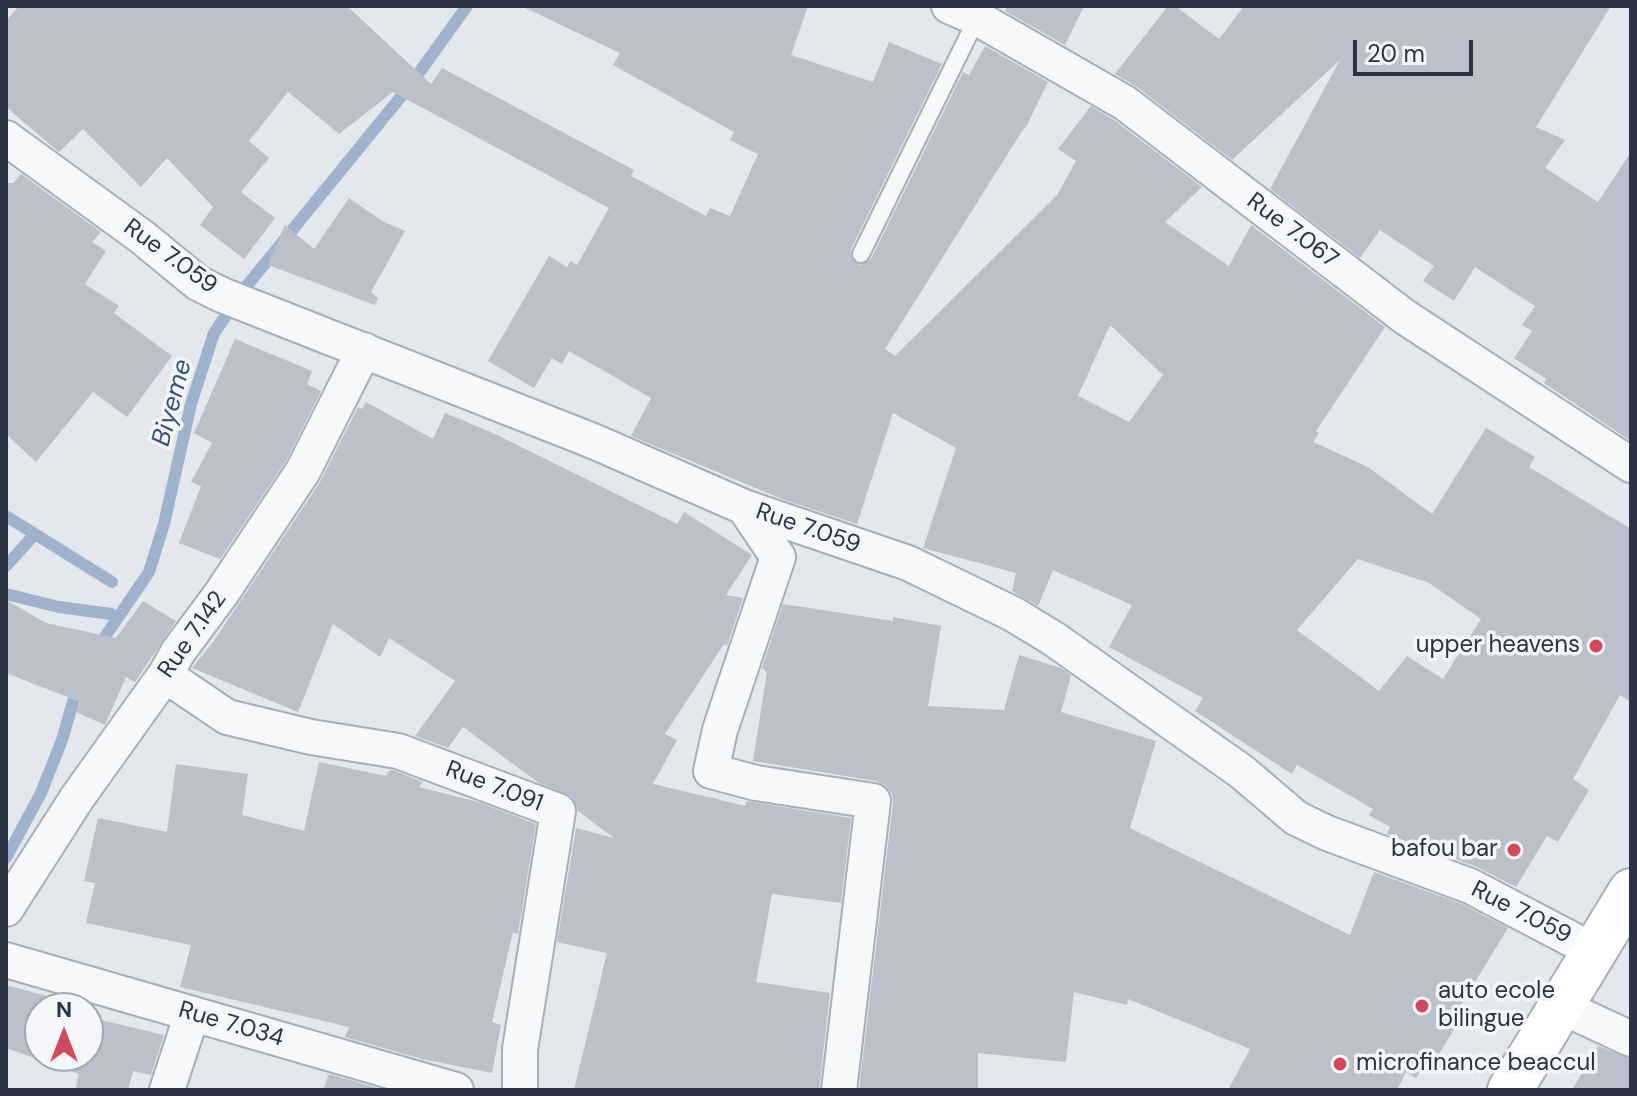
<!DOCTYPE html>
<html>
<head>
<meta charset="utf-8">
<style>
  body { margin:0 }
  #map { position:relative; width:1637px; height:1096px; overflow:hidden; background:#e4e7ec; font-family:"DM Sans",sans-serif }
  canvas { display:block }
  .frame { position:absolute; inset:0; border:8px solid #2b3445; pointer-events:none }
  .north { position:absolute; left:24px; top:992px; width:80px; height:80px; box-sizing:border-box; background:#f4f6f9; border:2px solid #a4a8b1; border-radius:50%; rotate:0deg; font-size:22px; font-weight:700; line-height:32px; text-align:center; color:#2b3445 }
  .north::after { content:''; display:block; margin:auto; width:28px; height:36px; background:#d1495b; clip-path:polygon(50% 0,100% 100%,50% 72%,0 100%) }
  .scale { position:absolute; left:1353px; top:40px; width:120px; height:36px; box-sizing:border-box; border:4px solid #2b3445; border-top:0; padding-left:10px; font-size:24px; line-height:28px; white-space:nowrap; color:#2b3445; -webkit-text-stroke:6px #f4f6f9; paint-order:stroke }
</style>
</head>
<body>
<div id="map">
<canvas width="1637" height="1096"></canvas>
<div class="frame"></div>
<div class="north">N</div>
<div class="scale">20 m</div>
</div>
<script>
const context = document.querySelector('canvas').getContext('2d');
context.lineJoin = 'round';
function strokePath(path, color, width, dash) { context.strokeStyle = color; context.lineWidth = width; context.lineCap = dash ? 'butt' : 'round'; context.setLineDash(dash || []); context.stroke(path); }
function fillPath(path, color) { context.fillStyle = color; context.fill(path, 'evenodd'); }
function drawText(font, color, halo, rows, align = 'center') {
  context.font = font + ' "DM Sans",sans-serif'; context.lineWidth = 7; context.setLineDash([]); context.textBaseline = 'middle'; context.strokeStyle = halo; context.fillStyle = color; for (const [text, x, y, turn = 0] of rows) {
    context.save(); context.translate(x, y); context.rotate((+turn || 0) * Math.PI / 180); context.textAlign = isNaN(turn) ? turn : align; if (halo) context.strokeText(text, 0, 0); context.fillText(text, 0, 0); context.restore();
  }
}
const stream = new Path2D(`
  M 6,516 L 112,582
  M 6,566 L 35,534
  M 6,594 L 59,607 L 111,614
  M 98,647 L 149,572 L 164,524 L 191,404 L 214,333 L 245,288 L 408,88 L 467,6
  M 6,858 L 41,793 L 62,740 L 78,685`);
const building = new Path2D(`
  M 19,6 L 347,6 L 431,84 L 442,68 L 634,170 L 631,176 L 706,216 L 710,208 L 730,216 L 758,154 L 730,140 L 734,132 L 613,65 L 620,53 L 521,6 L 808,6 L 791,55 L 873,82 L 889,42 L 942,64 L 851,249 L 852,259 L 861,265 L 871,259 L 963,72 L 969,75 L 985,46 L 1048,82 L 1025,129 L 1024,128 L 885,349 L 895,356 L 1057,195 L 1076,161 L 1058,149 L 1091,106 L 1114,120 L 1202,187 L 1165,222 L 1229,266 L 1251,225 L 1385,327 L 1316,431 L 1319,433 L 1313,442 L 1368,467 L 1432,514 L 1486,428 L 1535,457 L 1529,467 L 1631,529 L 1631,702 L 1620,695 L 1573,779 L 1589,790 L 1558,842 L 1547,836 L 1516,887 L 1477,867 L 1387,834 L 1390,827 L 1369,815 L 1373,809 L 1297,765 L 1292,774 L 1195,711 L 1203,698 L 1109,647 L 1132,605 L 1053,570 L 1038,606 L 1012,591 L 1016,573 L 923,548 L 956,448 L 893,413 L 857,524 L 782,499 L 631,436 L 651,398 L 569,351 L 562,364 L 552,358 L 534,388 L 488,361 L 549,256 L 567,267 L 570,261 L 577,265 L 609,208 L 393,92 L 339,134 L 288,92 L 249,141 L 269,158 L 241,192 L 275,218 L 244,259 L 200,225 L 213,207 L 167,158 L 141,187 L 83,129 L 59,152 L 6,107 L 6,21 ZM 1110,325 L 1163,375 L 1129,422 L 1078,396 ZM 1358,559 L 1429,583 L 1481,619 L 1443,679 L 1407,656 L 1379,691 L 1297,630 Z
  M 1007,6 L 1084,6 L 1065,45 L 1005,11 Z
  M 1168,6 L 1175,6 L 1219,39 L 1244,6 L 1611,6 L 1536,127 L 1565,140 L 1545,168 L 1598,202 L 1631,152 L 1631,441 L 1544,383 L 1546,379 L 1514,358 L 1532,331 L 1522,325 L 1535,306 L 1475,267 L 1454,301 L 1423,281 L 1434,266 L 1380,230 L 1360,258 L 1270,189 L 1340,60 L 1232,160 L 1137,87 L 1115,74 Z
  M 21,174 L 101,232 L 92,242 L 106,251 L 85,284 L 119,306 L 114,313 L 172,356 L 127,417 L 93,392 L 36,462 L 6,434 L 6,183 L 13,183 Z
  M 349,198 L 384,222 L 405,231 L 371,292 L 378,298 L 375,305 L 268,265 L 285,225 L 314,249 Z
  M 235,339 L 312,371 L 307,384 L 321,391 L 286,461 L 220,559 L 179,543 L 201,486 L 191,482 L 212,443 L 194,433 Z
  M 366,402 L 433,439 L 445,413 L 493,433 L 677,524 L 684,512 L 752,555 L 726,595 L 743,598 L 727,646 L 724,644 L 665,734 L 677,740 L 653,784 L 746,806 L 746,801 L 851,818 L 841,903 L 772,894 L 756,982 L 830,993 L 819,1090 L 574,1090 L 607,953 L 557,942 L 576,828 L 614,838 L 578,811 L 572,797 L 539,783 L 463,727 L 448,748 L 415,736 L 455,681 L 389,638 L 380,657 L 333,624 L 298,712 L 192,668 L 213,642 L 320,482 L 358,407 L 362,409 Z
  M 6,600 L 46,623 L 116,638 L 143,601 L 176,621 L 135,682 L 126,677 L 105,725 L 76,712 L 80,702 L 6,673 Z
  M 783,604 L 893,621 L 893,617 L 941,626 L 928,706 L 1004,710 L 1019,655 L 1061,668 L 1071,675 L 1061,712 L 1156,741 L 1130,828 L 1350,935 L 1374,872 L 1462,904 L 1508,928 L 1450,1023 L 1456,1026 L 1439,1054 L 1433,1051 L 1416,1078 L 1406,1072 L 1397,1090 L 1228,1090 L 1250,1049 L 1128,999 L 1127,1005 L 1074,992 L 1066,1062 L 978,1053 L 978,1090 L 859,1090 L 893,803 L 892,794 L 886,786 L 876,781 L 753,761 L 767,672 L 762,668 Z
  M 319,762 L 386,776 L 390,770 L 393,770 L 423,782 L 419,787 L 478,802 L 536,824 L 518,934 L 513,932 L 492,1022 L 501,1025 L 492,1073 L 422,1059 L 345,1037 L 349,1027 L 180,987 L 191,945 L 86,923 L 95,883 L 84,881 L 98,818 L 167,832 L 176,764 L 248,774 L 242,815 L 304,831 Z
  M 6,985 L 88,1007 L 40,1008 L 40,1056 L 88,1056 L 88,1017 L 164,1035 L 151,1075 L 133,1071 L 128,1090 L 75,1090 L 79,1074 L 6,1048 Z
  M 1598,1046 L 1631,1059 L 1631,1090 L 1572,1090 Z
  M 329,1074 L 384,1090 L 323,1090 Z`);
const lane = new Path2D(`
  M 861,254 L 977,18`);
const street = new Path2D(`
  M 949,6 L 977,18 L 1125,103 L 1405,317 L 1631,465
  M 6,138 L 142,237 L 198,283 L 222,295 L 593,441 L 744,507 L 908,563 L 1013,614 L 1054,639 L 1242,772 L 1296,818 L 1327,833 L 1470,886 L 1594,951
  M 744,507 L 778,557 L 720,730 L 711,771 L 756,783 L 873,801 L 839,1090
  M 165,675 L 227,717 L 311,737 L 398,751 L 558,811 L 520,1049 L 520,1090
  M 6,909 L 77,798 L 165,675 L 178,652 L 221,594 L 303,471 L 364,350
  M 6,960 L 456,1090
  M 1560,1006 L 1631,1039
  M 167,1090 L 192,1014`);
const secondary = new Path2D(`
  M 1510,1090 L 1631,891`);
const markers = [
  [1596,646,8,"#d1495b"],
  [1514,850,8,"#d1495b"],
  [1422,1006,8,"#d1495b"],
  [1340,1064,8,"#d1495b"]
];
const streetNames = [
  ["Rue 7.067",1292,231,37],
  ["Rue 7.059",170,257,36],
  ["Rue 7.059",808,529,19],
  ["Rue 7.142",193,635,-55],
  ["Rue 7.091",494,787,21],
  ["Rue 7.059",1521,913,27],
  ["Rue 7.034",231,1025,16]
];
const poiNames = [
  ["upper heavens",1580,646],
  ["bafou bar",1498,850],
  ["auto ecole",1438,992,"left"],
  ["bilingue",1438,1020,"left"],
  ["microfinance beaccul",1356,1064,"left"]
];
const waterNames = [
  ["Biyeme",173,403,-75]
];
strokePath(stream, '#9fb4cc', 12);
fillPath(building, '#bbc0ca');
strokePath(lane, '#a9aeb7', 20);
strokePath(street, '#a9aeb7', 38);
strokePath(secondary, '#a9aeb7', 48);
strokePath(lane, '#f7f8fa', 16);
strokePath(street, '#f7f8fa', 34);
strokePath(secondary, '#fff', 44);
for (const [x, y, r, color] of markers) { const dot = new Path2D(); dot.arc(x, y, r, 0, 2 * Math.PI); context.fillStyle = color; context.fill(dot); strokePath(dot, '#f4f6f9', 3); }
drawText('24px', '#2b3445', '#f4f6f9', streetNames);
drawText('24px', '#2b3445', '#f4f6f9', poiNames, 'right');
drawText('italic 26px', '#34527a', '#f4f6f9', waterNames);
</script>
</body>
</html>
